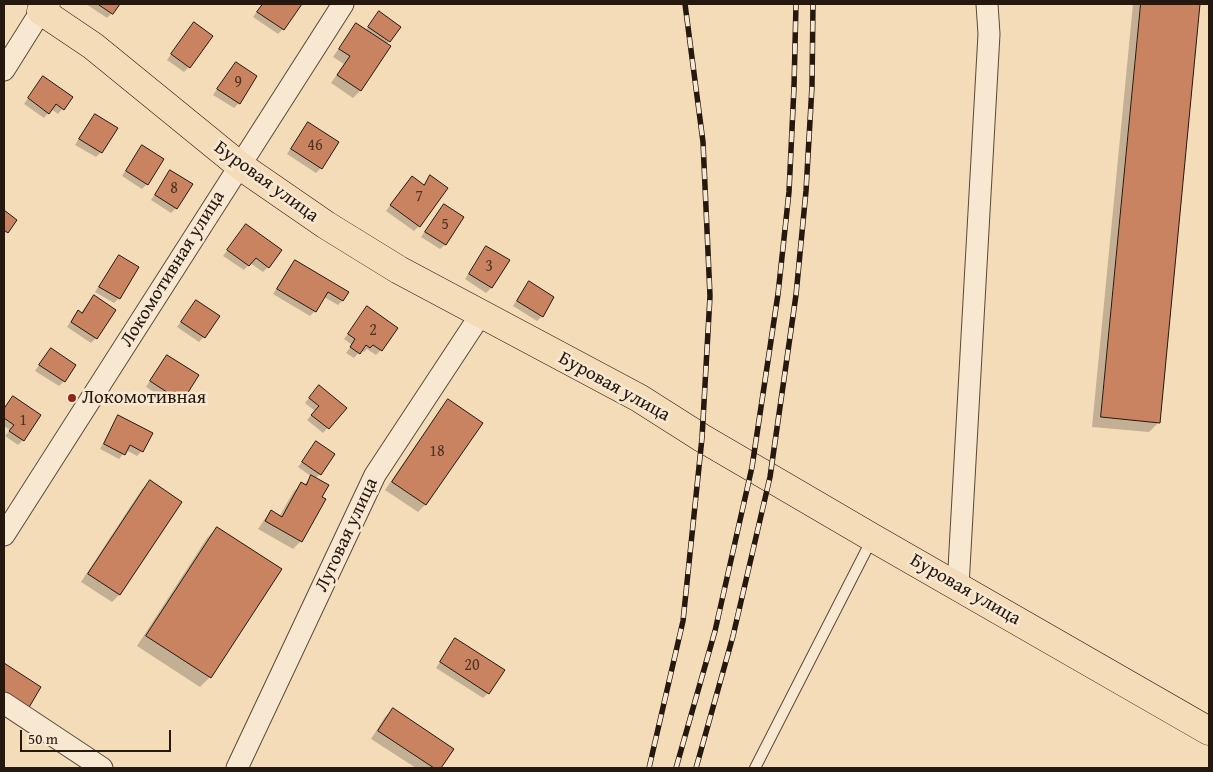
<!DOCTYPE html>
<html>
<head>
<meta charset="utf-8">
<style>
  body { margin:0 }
  #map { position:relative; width:1213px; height:772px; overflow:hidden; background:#f4dcb9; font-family:"Gentium Book Plus",serif }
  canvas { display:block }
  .frame { position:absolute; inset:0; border:5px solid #24180f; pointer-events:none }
  .scale { position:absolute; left:20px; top:730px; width:151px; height:22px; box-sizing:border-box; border:2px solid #24180f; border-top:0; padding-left:6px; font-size:15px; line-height:18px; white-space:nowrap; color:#24180f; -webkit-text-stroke:4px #f8e8d2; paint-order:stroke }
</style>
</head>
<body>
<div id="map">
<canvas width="1213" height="772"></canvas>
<div class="frame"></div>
<div class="scale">50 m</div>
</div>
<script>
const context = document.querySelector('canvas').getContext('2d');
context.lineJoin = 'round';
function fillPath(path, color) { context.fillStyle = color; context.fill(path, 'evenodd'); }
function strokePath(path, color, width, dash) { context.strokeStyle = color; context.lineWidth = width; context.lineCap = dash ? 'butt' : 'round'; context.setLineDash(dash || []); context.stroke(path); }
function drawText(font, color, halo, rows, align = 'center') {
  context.font = font + ' "Gentium Book Plus",serif'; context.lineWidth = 5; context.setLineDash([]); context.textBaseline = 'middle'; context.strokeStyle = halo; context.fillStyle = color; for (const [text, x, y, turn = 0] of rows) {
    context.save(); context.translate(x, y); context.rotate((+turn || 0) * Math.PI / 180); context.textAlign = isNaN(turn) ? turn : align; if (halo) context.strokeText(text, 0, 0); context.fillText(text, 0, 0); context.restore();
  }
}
const shadow = new Path2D(`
  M 86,4 L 118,4 L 112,13 L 107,18 Z
  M 262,4 L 300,4 L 283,29 L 278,34 L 253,17 Z
  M 1133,4 L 1199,4 L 1159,422 L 1149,432 L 1092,427 Z
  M 379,13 L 389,41 L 386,45 L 389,47 L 360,91 L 353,98 L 331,83 L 344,64 L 333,57 L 349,33 L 356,25 L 365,31 Z
  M 194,24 L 211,36 L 189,67 L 184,72 L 167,60 L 189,28 Z
  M 236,63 L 239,103 L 234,108 L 213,95 L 231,68 Z
  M 44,77 L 72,97 L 58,114 L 51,109 L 44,118 L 24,104 L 39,82 Z
  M 95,116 L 116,128 L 101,152 L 96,157 L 75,145 L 90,120 Z
  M 308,124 L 321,168 L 316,173 L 287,154 L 303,129 Z
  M 142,147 L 147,184 L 142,189 L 122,176 L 137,152 Z
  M 171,171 L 176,208 L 171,213 L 151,200 L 166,176 Z
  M 430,177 L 446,189 L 419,226 L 414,231 L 386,211 L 407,182 L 412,178 L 423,186 Z
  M 444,205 L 445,245 L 440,249 L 421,237 L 439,210 Z
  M 4,212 L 15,220 L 4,235 Z
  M 246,226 L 268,267 L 263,272 L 250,263 L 244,270 L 223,256 L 241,231 Z
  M 487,247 L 508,261 L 491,288 L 486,293 L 465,279 L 482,252 Z
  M 119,257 L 119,298 L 114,303 L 95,292 L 114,262 Z
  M 295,261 L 342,301 L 338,305 L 324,297 L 315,311 L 310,316 L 273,294 L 290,266 Z
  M 529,283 L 542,316 L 537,321 L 513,306 L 524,288 Z
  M 94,297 L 96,338 L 91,343 L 67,327 L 74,316 L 79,312 L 81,313 L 89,302 Z
  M 192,306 L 218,316 L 204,337 L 199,342 L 177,327 Z
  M 363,313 L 397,329 L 381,350 L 376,355 L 367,349 L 364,352 L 361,350 L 354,358 L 346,353 L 352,345 L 344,339 Z
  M 51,349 L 64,381 L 59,386 L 35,371 L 46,354 Z
  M 167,356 L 181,401 L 176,406 L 146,387 L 162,361 Z
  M 314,392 L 345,408 L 323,433 L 307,420 L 315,411 L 305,403 Z
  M 13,398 L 40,416 L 23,440 L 18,445 L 5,436 L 10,430 L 4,426 L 4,409 Z
  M 448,401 L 425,505 L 418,512 L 385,490 L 441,408 Z
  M 119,417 L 142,451 L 137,456 L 126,450 L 119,459 L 100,449 L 114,422 Z
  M 316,443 L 320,474 L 315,479 L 320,497 L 325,500 L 301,541 L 293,549 L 258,529 L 264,520 L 271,512 L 279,517 L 294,491 L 302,484 L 304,485 L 312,477 L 298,467 L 312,448 Z
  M 150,482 L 181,502 L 119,595 L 112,602 L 81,582 L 142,489 Z
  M 217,528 L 210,677 L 200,687 L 137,646 L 207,538 Z
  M 456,639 L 503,670 L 488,693 L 483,698 L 436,668 L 451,644 Z
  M 393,709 L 452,749 L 440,768 L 416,768 L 371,739 L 385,717 Z`);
const building = new Path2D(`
  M 98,4 L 120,4 L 113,14 Z
  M 263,4 L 302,4 L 284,30 L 257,12 Z
  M 1141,4 L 1200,4 L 1160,423 L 1101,417 Z
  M 379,11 L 401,27 L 390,42 L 368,27 Z
  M 194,22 L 213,36 L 190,68 L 171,54 Z
  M 356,23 L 391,46 L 361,91 L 337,75 L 350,56 L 339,49 Z
  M 236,62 L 257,76 L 240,104 L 217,89 Z
  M 43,76 L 73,97 L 64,110 L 56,104 L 49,114 L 28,98 Z
  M 95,114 L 118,128 L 102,153 L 79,139 Z
  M 308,122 L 339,142 L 322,169 L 291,149 Z
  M 142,145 L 164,159 L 148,185 L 126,171 Z
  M 170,170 L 193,184 L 177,209 L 155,195 Z
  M 430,175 L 448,188 L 420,227 L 390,205 L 412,176 L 424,185 Z
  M 444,204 L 464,217 L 446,245 L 425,232 Z
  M 4,210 L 17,220 L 8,233 L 4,230 Z
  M 246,224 L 282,250 L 269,268 L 256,258 L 249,266 L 227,250 Z
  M 486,246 L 510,260 L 492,288 L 469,274 Z
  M 119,255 L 139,267 L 120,299 L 99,287 Z
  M 295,260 L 349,292 L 343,301 L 328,292 L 316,312 L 277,289 Z
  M 529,281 L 554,297 L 543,317 L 517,301 Z
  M 94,295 L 116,310 L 97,339 L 71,322 L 78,310 L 82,313 Z
  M 196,300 L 220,316 L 205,338 L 181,322 Z
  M 367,306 L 398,328 L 382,351 L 373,345 L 370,348 L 366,345 L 360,354 L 350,347 L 355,339 L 348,334 Z
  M 51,348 L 76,365 L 65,382 L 39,365 Z
  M 167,355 L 199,375 L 182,402 L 150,381 Z
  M 319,385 L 347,408 L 329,429 L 311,415 L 319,406 L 309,398 Z
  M 13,396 L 41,415 L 24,441 L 9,431 L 14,425 L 4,418 L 4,409 Z
  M 448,399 L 483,423 L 426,505 L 392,482 Z
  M 118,415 L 153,433 L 143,452 L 130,445 L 125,455 L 104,444 Z
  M 316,441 L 335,454 L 321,475 L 302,462 Z
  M 311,475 L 329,485 L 322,497 L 326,499 L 302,542 L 265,521 L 271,510 L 282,517 L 301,482 L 306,485 Z
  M 150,480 L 182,502 L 120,595 L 88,574 Z
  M 217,527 L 282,569 L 211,678 L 146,636 Z
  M 455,638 L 505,670 L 489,694 L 440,662 Z
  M 4,663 L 41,687 L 28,709 L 4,694 Z
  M 393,708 L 454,749 L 441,768 L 434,768 L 378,731 Z`);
const lane = new Path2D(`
  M 755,768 L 872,539`);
const street = new Path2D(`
  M 4,70 L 41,11
  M 4,535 L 343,4
  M 958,586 L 989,34 L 987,4
  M 4,703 L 102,768
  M 237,768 L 375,475 L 481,314`);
const primary = new Path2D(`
  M 46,4 L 41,11 L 93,46 L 239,165 L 326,225 L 399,270 L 639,398 L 702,438 L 873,538 L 1209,731`);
const rail = new Path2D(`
  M 649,768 L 683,621 L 702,438 L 710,296 L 703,142 L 685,4
  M 676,768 L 715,631 L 752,467 L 778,294 L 789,192 L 794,87 L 796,4
  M 696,768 L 733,636 L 770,477 L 796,295 L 806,191 L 812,86 L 813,4`);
const markers = [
  [72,398,5,"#8f2418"]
];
const numberNames = [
  ["9",238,83],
  ["46",315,146],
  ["8",174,189],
  ["7",419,197],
  ["5",445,225],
  ["3",489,267],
  ["2",373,331],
  ["1",23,421],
  ["18",437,452],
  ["20",472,666]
];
const streetNames = [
  ["Буровая улица",266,182,36],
  ["Локомотивная улица",173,269,-58],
  ["Буровая улица",614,387,29],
  ["Луговая улица",347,535,-65],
  ["Буровая улица",965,590,30]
];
const poiNames = [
  ["Локомотивная",82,398]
];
fillPath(shadow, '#0003');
fillPath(building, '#ca8361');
strokePath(building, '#24180f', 1);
strokePath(lane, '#58493a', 12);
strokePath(street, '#58493a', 23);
strokePath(primary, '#24180f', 29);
strokePath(lane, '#f8e8d2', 10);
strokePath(street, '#f8e8d2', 21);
strokePath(primary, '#f4dcb9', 28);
strokePath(rail, '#24180f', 5.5);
strokePath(rail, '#f8e8d2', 4, [11]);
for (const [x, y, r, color] of markers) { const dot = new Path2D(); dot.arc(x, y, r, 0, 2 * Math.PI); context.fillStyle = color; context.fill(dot); strokePath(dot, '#f8e8d2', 2); }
drawText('16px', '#4e3324', null, numberNames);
drawText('19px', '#24180f', '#f8e8d2', streetNames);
drawText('19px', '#24180f', '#f8e8d2', poiNames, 'left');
</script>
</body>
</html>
